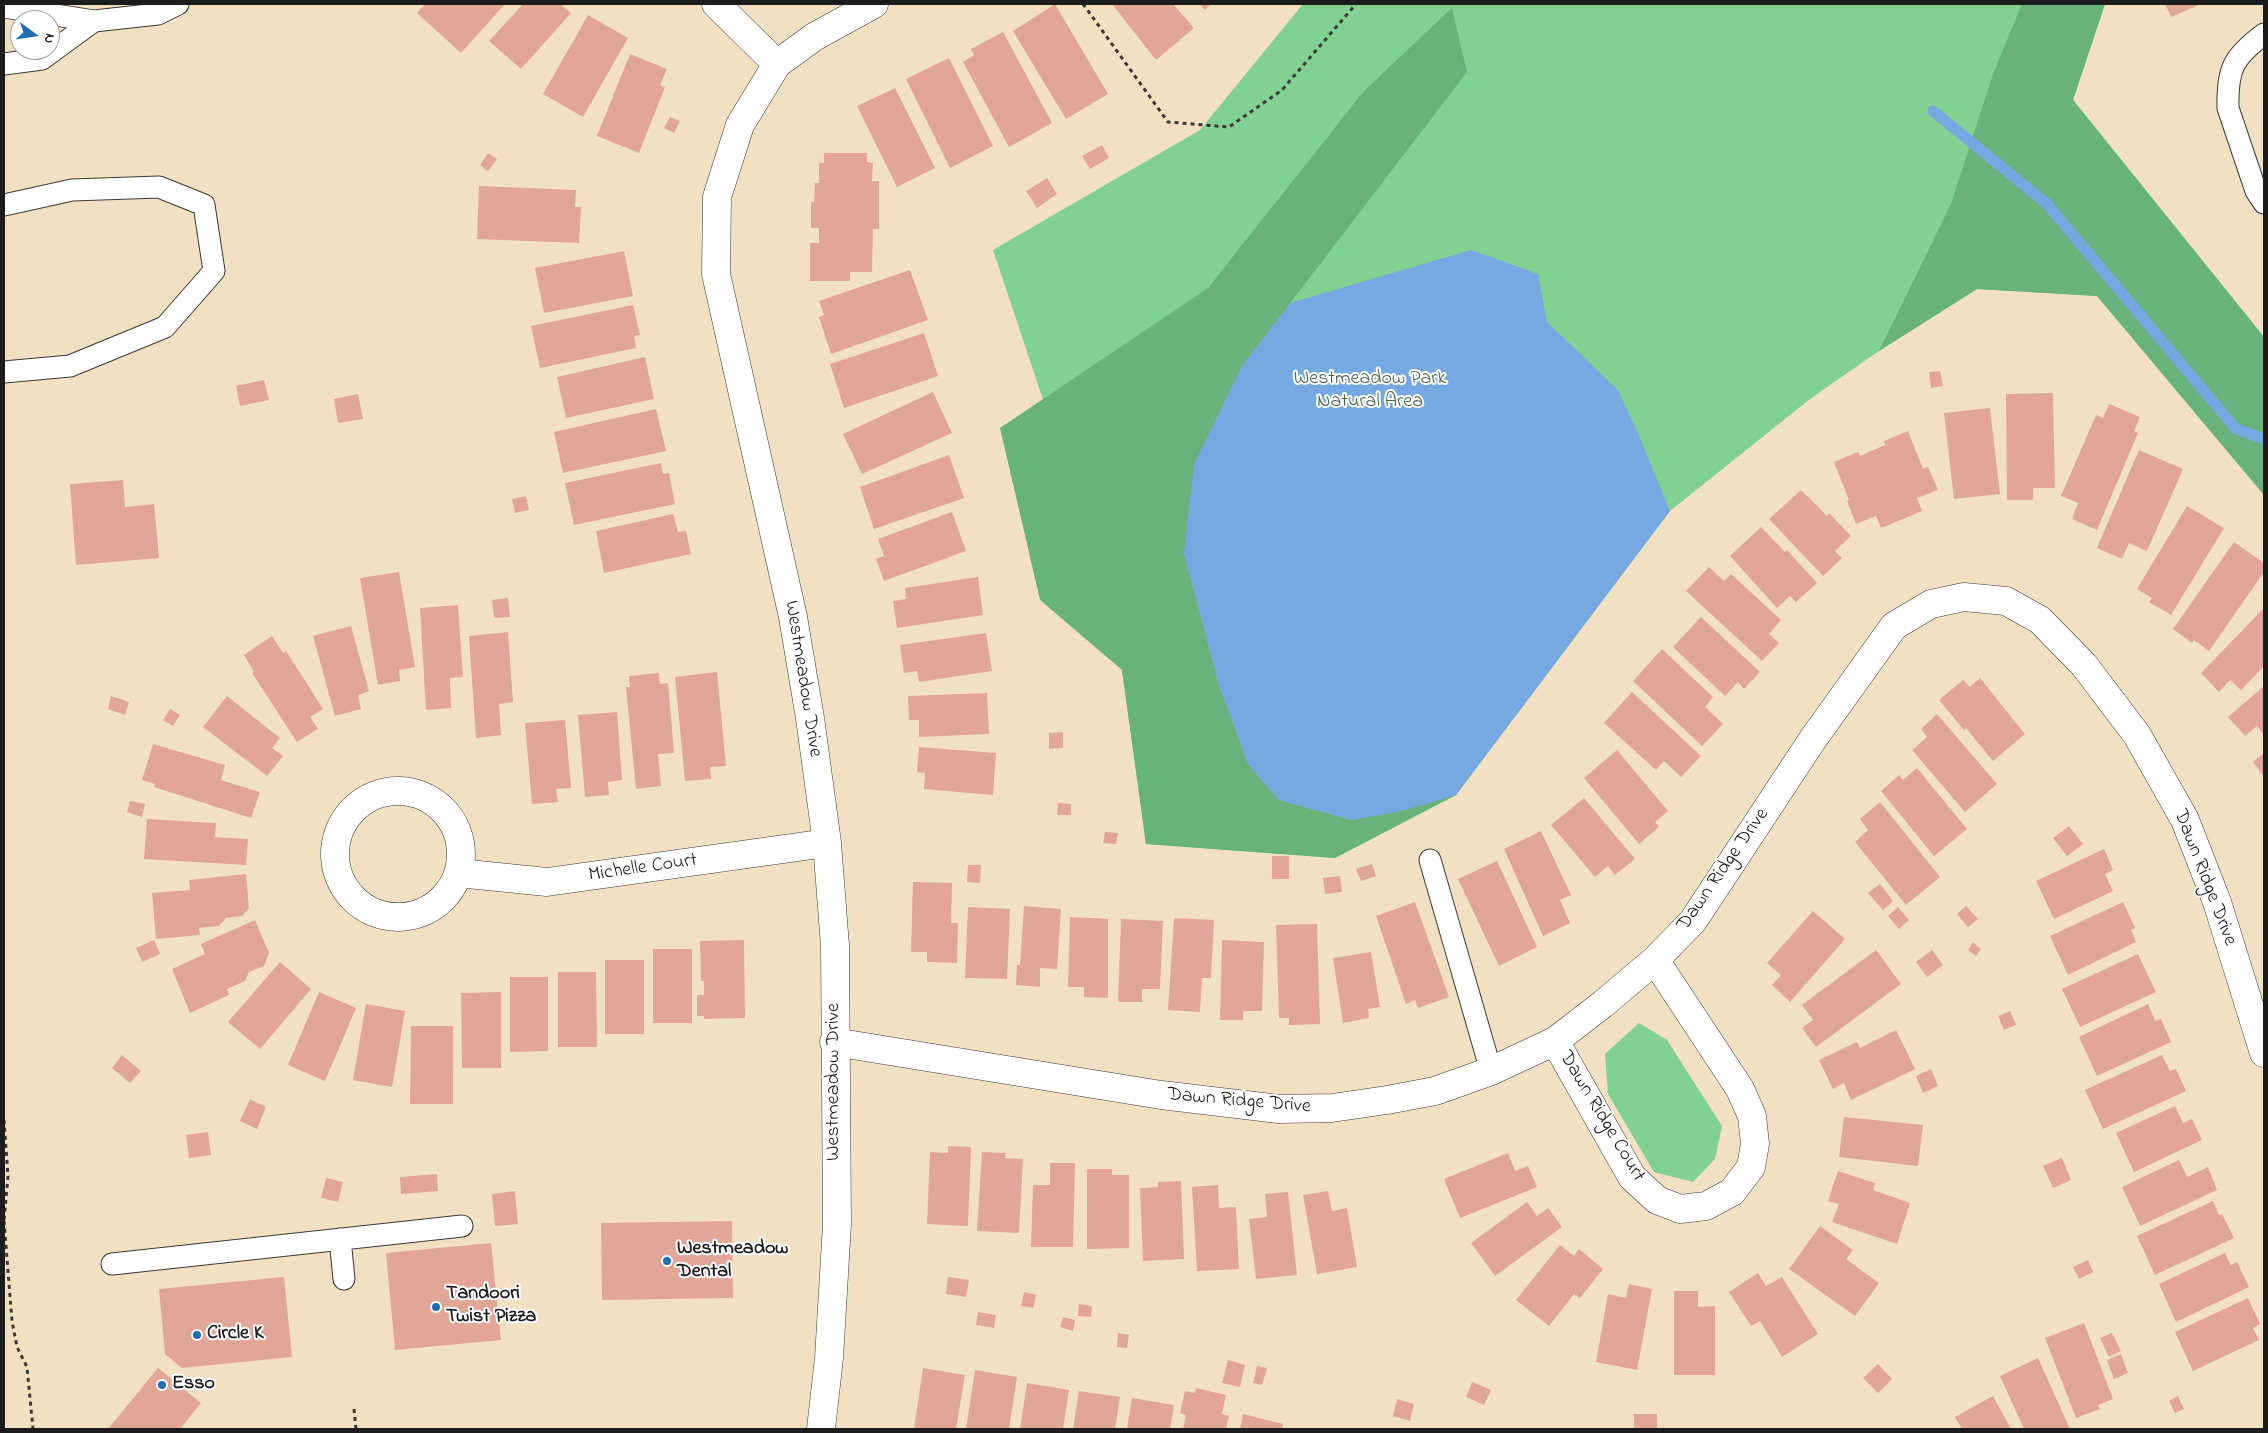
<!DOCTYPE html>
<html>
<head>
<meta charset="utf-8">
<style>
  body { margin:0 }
  #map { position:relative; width:2268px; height:1433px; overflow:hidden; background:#f2e0c3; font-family:"Indie Flower",sans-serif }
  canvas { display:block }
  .frame { position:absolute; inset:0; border:5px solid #1c1c1c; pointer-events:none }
  .north { position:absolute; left:10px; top:10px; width:50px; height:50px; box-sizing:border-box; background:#fff; border:1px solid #a4a4a4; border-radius:50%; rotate:104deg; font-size:14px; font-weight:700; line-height:20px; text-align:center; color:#1c1c1c }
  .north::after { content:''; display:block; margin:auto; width:18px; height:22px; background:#1f6fb2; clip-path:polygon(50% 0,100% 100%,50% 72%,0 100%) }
</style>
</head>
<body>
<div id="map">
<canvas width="2268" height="1433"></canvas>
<div class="frame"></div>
<div class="north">N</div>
</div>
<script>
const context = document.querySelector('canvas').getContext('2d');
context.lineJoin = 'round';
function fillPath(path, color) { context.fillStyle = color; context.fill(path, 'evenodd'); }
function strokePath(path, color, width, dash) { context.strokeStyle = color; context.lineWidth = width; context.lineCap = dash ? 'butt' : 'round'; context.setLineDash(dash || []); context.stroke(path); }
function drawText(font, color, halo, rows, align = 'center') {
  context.font = font + ' "Indie Flower",sans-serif'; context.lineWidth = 4; context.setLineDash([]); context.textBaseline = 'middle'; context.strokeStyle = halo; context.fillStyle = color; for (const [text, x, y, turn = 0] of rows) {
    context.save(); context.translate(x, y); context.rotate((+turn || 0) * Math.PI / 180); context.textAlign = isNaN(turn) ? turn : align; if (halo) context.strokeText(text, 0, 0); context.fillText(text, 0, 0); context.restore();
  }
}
const green = new Path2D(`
  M 1303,4 L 2105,4 L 2073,100 L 2264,337 L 2264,495 L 2097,296 L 1977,289 L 1879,351 L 1810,399 L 1670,511 L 1456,795 L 1335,858 L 1146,844 L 1114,612 L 993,250 L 1200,130 Z
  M 1639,1023 L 1667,1040 L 1722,1126 L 1715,1159 L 1693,1182 L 1654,1172 L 1608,1094 L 1605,1054 Z`);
const forest = new Path2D(`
  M 2022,4 L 2105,4 L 2073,100 L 2264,337 L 2264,495 L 2097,296 L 1977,289 L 1879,351 L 1951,204 L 1993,74 Z
  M 1452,8 L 1467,72 L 1242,366 L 1184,553 L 1219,685 L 1248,764 L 1279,800 L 1352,820 L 1456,795 L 1335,858 L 1146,844 L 1122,670 L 1040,600 L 1000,428 L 1208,288 L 1364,91 Z`);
const water = new Path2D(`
  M 1471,250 L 1538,274 L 1547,322 L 1618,390 L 1641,440 L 1670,511 L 1456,795 L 1401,811 L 1352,820 L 1279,800 L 1248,764 L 1219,685 L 1184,553 L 1194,464 L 1242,366 L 1290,303 Z`);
const stream = new Path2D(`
  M 1933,111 L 2047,204 L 2236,429 L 2264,439`);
const building = new Path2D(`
  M 425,4 L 505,4 L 461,53 L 417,13 Z
  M 523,4 L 564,4 L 562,6 L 571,13 L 521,69 L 489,41 Z
  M 1055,4 L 1108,94 L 1066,119 L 1013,31 Z
  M 1112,4 L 1173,4 L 1194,28 L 1156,60 Z
  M 1199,4 L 1211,4 L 1205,10 Z
  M 2165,4 L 2201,4 L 2171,17 Z
  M 588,15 L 628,38 L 583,117 L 543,94 Z
  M 1003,32 L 1052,123 L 1009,147 L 963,62 L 974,55 L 971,49 Z
  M 630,54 L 667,69 L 660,85 L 665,87 L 639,153 L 597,136 Z
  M 949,58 L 993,146 L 950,168 L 906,79 Z
  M 895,88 L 935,168 L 897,187 L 857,106 Z
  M 670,117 L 680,121 L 674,133 L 664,128 Z
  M 1102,145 L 1109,158 L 1090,169 L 1082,156 Z
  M 488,153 L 497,159 L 488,171 L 480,165 Z
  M 824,153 L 867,153 L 867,162 L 873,163 L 872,181 L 879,181 L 879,229 L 873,229 L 872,272 L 850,272 L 850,281 L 810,281 L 810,243 L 819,243 L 819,228 L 811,228 L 811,202 L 814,202 L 815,183 L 819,183 L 819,163 L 824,163 Z
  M 1047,178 L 1057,194 L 1037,208 L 1026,191 Z
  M 479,186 L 576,190 L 575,207 L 581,207 L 579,243 L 477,239 Z
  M 624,251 L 633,296 L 544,313 L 535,268 Z
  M 910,270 L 928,320 L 831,354 L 819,317 L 824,315 L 819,301 Z
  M 633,305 L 640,335 L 634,336 L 636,348 L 540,368 L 531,326 Z
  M 924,333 L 938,376 L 844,408 L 830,364 Z
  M 645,357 L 654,399 L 566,418 L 557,377 Z
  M 1940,371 L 1943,386 L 1931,388 L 1929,372 Z
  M 264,380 L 269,400 L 240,406 L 236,386 Z
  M 933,392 L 952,433 L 862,474 L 843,434 Z
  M 2053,393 L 2055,488 L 2033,488 L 2033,500 L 2007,500 L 2006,394 Z
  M 358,394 L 363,419 L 338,423 L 334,399 Z
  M 2109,404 L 2140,417 L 2134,431 L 2138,433 L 2097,530 L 2072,519 L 2078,503 L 2061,496 L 2096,415 L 2103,418 Z
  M 1990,408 L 2000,494 L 1954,499 L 1944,413 Z
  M 656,409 L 666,451 L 563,473 L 554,432 Z
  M 1908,431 L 1923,469 L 1928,467 L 1938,490 L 1917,498 L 1922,511 L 1881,528 L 1876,516 L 1856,524 L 1847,501 L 1849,500 L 1834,462 L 1858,452 L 1860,456 L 1885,445 L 1884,441 Z
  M 2139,450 L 2183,469 L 2147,551 L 2129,543 L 2122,559 L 2097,548 Z
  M 949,455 L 964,498 L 874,529 L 860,487 Z
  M 661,463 L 663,474 L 669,473 L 675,504 L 574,525 L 565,483 Z
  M 123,480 L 125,507 L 154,504 L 159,558 L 76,565 L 70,484 Z
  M 1801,490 L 1827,516 L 1829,513 L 1851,536 L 1835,551 L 1842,558 L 1823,576 L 1769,519 Z
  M 526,496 L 529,510 L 515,513 L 512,499 Z
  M 2187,506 L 2224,528 L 2171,615 L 2149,602 L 2152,598 L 2137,589 Z
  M 952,512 L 966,551 L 884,581 L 876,559 L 884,556 L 878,539 Z
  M 673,514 L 678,532 L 686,531 L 691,554 L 604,573 L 596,531 Z
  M 1761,527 L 1785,552 L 1787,550 L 1817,583 L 1796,602 L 1790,596 L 1777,608 L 1730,556 Z
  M 2234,542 L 2264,563 L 2264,572 L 2209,651 L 2194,640 L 2192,643 L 2173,629 Z
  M 1709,567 L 1724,581 L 1731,574 L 1781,620 L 1769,634 L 1779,643 L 1762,661 L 1686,591 Z
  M 399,572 L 415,667 L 399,670 L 400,681 L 378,685 L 360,578 Z
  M 978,577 L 983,615 L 897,628 L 893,601 L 906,599 L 905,588 Z
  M 508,598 L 510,617 L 494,618 L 492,600 Z
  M 458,605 L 463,677 L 450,678 L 451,708 L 426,710 L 420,608 Z
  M 2264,608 L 2264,666 L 2241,690 L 2230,680 L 2219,692 L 2201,673 Z
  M 1701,617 L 1760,672 L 1744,689 L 1738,682 L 1725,696 L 1673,647 Z
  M 351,626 L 369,691 L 358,695 L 361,709 L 335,716 L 313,636 Z
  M 508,632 L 513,702 L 499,704 L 501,735 L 476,738 L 469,636 Z
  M 986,633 L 992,671 L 919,682 L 917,671 L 904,673 L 900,645 Z
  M 272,636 L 283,653 L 286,651 L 323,709 L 310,717 L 318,729 L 297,742 L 252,673 L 254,672 L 244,655 Z
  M 1662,649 L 1713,697 L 1705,707 L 1723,724 L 1702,746 L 1633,681 Z
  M 717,672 L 726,766 L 710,767 L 711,779 L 685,781 L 675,677 Z
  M 659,673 L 660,684 L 668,683 L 674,753 L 658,754 L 661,786 L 636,789 L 626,687 L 630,687 L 629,676 Z
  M 1980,678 L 2025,734 L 1993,761 L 1966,728 L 1964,730 L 1939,700 L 1963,680 L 1970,687 Z
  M 2264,686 L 2264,735 L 2257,726 L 2245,736 L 2228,717 Z
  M 1632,692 L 1701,756 L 1681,777 L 1664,761 L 1656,770 L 1604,723 Z
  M 987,693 L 989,734 L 919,737 L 919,720 L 909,720 L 908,696 Z
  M 111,696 L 129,702 L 125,715 L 108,709 Z
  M 227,696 L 280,738 L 272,748 L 283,756 L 267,776 L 203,727 Z
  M 170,709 L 180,715 L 173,726 L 163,720 Z
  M 617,712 L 622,780 L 608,782 L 609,795 L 585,797 L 578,715 Z
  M 1937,714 L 1997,784 L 1965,812 L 1912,750 L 1927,737 L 1921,729 Z
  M 565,720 L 571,788 L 556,789 L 558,802 L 532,804 L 525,723 Z
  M 1063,732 L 1063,748 L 1049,749 L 1049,733 Z
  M 153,744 L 225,765 L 221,780 L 260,792 L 251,818 L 154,787 L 155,784 L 142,780 Z
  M 919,747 L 996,753 L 993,795 L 924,789 L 925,773 L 917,772 Z
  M 1617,750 L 1668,811 L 1655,822 L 1659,827 L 1639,844 L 1584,778 Z
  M 2264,753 L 2264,777 L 2253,762 Z
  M 1917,768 L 1967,829 L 1934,856 L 1881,791 L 1899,775 L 1903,780 Z
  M 1584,798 L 1635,859 L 1615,875 L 1608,866 L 1595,877 L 1551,825 Z
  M 130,801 L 145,804 L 142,817 L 127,812 Z
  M 1880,802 L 1940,877 L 1906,905 L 1855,842 L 1868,830 L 1860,819 Z
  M 1058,803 L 1071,804 L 1071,815 L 1057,815 Z
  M 147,819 L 216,823 L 215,837 L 248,839 L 246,865 L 144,859 Z
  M 2069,826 L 2083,844 L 2067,856 L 2053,838 Z
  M 1541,831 L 1571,895 L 1560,900 L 1570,923 L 1543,936 L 1504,849 Z
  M 1105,832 L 1118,833 L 1116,844 L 1103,843 Z
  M 2104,849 L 2113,870 L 2105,874 L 2113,891 L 2054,919 L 2036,881 Z
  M 1272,856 L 1289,856 L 1289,879 L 1272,879 Z
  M 1497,861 L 1537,947 L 1499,966 L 1458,879 Z
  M 1372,864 L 1376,876 L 1361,881 L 1356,869 Z
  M 968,865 L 981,865 L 980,883 L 967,882 Z
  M 246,874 L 249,908 L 242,916 L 226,918 L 219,926 L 199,928 L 200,935 L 156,939 L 152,893 L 190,890 L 189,880 Z
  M 1340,876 L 1342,892 L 1325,894 L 1323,878 Z
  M 913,882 L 952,883 L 951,923 L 958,923 L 957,963 L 927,962 L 927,952 L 911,952 Z
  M 1880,884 L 1893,901 L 1883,910 L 1868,893 Z
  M 1415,902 L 1449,997 L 1418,1008 L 1415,1000 L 1406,1004 L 1376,916 Z
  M 2123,902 L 2135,928 L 2131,930 L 2136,942 L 2068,975 L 2050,936 Z
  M 1024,906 L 1061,909 L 1057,969 L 1040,968 L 1040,987 L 1016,985 L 1017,965 L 1020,965 Z
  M 1966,906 L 1978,919 L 1968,927 L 1957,914 Z
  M 968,907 L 1010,909 L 1007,979 L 965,978 Z
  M 1898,907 L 1909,920 L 1899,929 L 1888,916 Z
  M 1813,911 L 1845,939 L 1790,1002 L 1772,985 L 1781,975 L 1767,963 Z
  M 1070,917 L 1108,919 L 1108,998 L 1084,997 L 1084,987 L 1068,987 Z
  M 1174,918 L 1214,920 L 1211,978 L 1202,978 L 1200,1012 L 1168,1010 Z
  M 1121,919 L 1163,921 L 1160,989 L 1142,989 L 1142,1002 L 1118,1002 Z
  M 255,920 L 269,953 L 264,966 L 249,972 L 245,981 L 227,989 L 229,995 L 190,1013 L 172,969 L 205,954 L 201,944 Z
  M 1317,924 L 1320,1024 L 1289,1025 L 1289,1018 L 1279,1018 L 1276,925 Z
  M 154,940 L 160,954 L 142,962 L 136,948 Z
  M 744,940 L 745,1018 L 704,1019 L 704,1016 L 697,1016 L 697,995 L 704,995 L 704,981 L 701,981 L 700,941 Z
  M 1222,940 L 1264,942 L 1262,1011 L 1243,1011 L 1243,1020 L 1220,1020 Z
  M 1973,942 L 1981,949 L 1976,956 L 1968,950 Z
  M 653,949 L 692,949 L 692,1023 L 653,1023 Z
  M 1876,950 L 1901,984 L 1816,1047 L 1802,1028 L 1813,1020 L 1802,1005 Z
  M 1932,950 L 1943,965 L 1927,977 L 1916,962 Z
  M 1371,952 L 1380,1007 L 1368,1009 L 1369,1018 L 1343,1023 L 1333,958 Z
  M 2138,954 L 2156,992 L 2080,1027 L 2062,989 Z
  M 605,960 L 644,960 L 644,1034 L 605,1034 Z
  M 280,962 L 311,989 L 260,1049 L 228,1022 Z
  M 558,972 L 596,972 L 597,1047 L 558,1047 Z
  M 510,977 L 548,977 L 548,1051 L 510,1052 Z
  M 319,992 L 356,1008 L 325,1081 L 288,1065 Z
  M 501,992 L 501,1068 L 462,1068 L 461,993 Z
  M 366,1004 L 405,1011 L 392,1087 L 353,1080 Z
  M 2148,1004 L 2155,1021 L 2161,1019 L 2171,1042 L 2097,1076 L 2079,1037 Z
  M 2010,1011 L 2016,1025 L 2004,1030 L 1998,1016 Z
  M 411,1026 L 453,1026 L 453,1104 L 410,1104 Z
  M 1896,1030 L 1915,1069 L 1851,1100 L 1844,1083 L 1833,1089 L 1819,1060 L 1857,1042 L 1860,1048 Z
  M 122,1055 L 141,1071 L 130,1083 L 112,1068 Z
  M 2162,1055 L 2170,1071 L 2176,1069 L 2186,1091 L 2103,1129 L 2085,1090 Z
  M 1931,1069 L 1938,1086 L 1923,1093 L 1916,1076 Z
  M 250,1099 L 266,1107 L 257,1129 L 240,1121 Z
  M 2175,1106 L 2183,1123 L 2192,1119 L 2202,1140 L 2134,1172 L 2116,1133 Z
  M 1844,1117 L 1923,1125 L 1918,1166 L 1839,1157 Z
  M 208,1132 L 211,1155 L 189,1158 L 186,1135 Z
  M 948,1146 L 971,1147 L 968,1226 L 927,1224 L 930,1152 L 948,1153 Z
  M 982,1152 L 1006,1153 L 1005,1158 L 1023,1159 L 1019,1233 L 977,1231 Z
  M 1508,1153 L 1515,1171 L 1528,1166 L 1537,1187 L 1460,1218 L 1444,1179 Z
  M 2062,1158 L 2071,1180 L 2053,1188 L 2043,1166 Z
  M 2179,1160 L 2187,1177 L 2208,1167 L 2217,1190 L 2140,1226 L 2122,1187 Z
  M 1050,1163 L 1075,1163 L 1073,1247 L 1031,1247 L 1033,1185 L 1050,1185 Z
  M 1087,1169 L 1112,1169 L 1112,1175 L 1129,1175 L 1129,1248 L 1087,1249 Z
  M 1838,1171 L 1875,1183 L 1873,1190 L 1910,1203 L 1897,1244 L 1832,1222 L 1839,1204 L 1828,1201 Z
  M 437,1174 L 438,1191 L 401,1194 L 400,1177 Z
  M 326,1178 L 343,1182 L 338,1202 L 321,1198 Z
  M 1181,1181 L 1184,1259 L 1143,1261 L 1140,1188 L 1158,1187 L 1158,1182 Z
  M 1218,1185 L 1219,1208 L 1236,1207 L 1239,1269 L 1197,1271 L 1192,1187 Z
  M 515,1191 L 518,1224 L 495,1226 L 492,1194 Z
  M 1328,1191 L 1332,1211 L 1347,1208 L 1357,1267 L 1317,1274 L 1303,1195 Z
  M 1288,1192 L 1297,1275 L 1256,1279 L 1249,1219 L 1267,1217 L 1265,1194 Z
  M 2213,1201 L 2219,1215 L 2222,1214 L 2234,1238 L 2155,1275 L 2137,1236 Z
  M 1527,1202 L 1537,1216 L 1548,1208 L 1562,1227 L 1495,1276 L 1471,1243 Z
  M 732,1221 L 733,1298 L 602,1300 L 601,1223 Z
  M 1820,1226 L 1853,1250 L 1846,1259 L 1879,1283 L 1855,1316 L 1789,1269 Z
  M 491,1243 L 501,1340 L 395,1350 L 386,1253 Z
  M 1560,1245 L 1574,1256 L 1579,1249 L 1603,1269 L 1580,1298 L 1574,1294 L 1549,1326 L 1516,1300 Z
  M 2225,1253 L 2231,1265 L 2237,1262 L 2249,1287 L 2176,1322 L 2159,1284 Z
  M 2088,1260 L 2093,1272 L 2079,1279 L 2073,1267 Z
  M 1758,1273 L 1766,1286 L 1782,1277 L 1818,1334 L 1782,1357 L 1760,1321 L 1751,1326 L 1729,1292 Z
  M 284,1277 L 292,1357 L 182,1368 L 165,1354 L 159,1289 Z
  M 948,1277 L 969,1280 L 966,1297 L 946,1294 Z
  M 1629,1284 L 1652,1289 L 1637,1370 L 1596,1362 L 1608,1294 L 1626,1298 Z
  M 1674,1291 L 1698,1291 L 1698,1307 L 1715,1306 L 1715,1375 L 1674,1375 Z
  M 1024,1292 L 1036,1295 L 1033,1308 L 1021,1306 Z
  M 2248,1298 L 2260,1324 L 2253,1328 L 2259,1340 L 2193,1371 L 2175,1332 Z
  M 1079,1304 L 1092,1306 L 1091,1317 L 1078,1316 Z
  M 978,1312 L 996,1315 L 994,1328 L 976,1325 Z
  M 1063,1317 L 1075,1320 L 1073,1331 L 1060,1327 Z
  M 2084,1323 L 2113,1399 L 2098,1405 L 2100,1409 L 2076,1418 L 2045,1338 Z
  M 1118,1333 L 1129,1335 L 1127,1348 L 1117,1347 Z
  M 2112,1333 L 2121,1351 L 2109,1357 L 2100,1338 Z
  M 2121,1354 L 2128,1373 L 2114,1379 L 2107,1360 Z
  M 2038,1358 L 2070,1429 L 2024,1429 L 2000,1376 Z
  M 1228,1360 L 1245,1365 L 1240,1387 L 1222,1383 Z
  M 1878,1364 L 1892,1379 L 1878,1393 L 1863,1378 Z
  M 1257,1366 L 1267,1368 L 1262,1385 L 1253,1383 Z
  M 158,1368 L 201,1403 L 180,1429 L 108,1429 Z
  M 923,1368 L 965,1375 L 956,1429 L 914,1429 Z
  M 975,1370 L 1017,1377 L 1009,1429 L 966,1429 Z
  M 1472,1382 L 1491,1390 L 1484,1405 L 1466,1397 Z
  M 1027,1383 L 1069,1390 L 1063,1429 L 1020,1429 Z
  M 1196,1388 L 1226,1395 L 1222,1414 L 1229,1416 L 1226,1429 L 1183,1429 L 1186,1415 L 1180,1413 L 1185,1391 L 1195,1393 Z
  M 1079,1391 L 1120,1397 L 1115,1429 L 1073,1429 Z
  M 1993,1396 L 2011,1429 L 1962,1429 L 1955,1417 Z
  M 2178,1396 L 2184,1409 L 2175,1413 L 2169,1401 Z
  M 1132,1398 L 1174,1405 L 1170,1429 L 1127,1429 Z
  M 1397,1399 L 1414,1404 L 1410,1421 L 1393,1416 Z
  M 1243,1414 L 1283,1424 L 1282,1429 L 1240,1429 Z
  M 1634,1414 L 1657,1414 L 1657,1429 L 1634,1429 Z`);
const path = new Path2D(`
  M 1083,4 L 1168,122 L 1229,127 L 1282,90 L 1356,4
  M 4,1120 L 8,1176 L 4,1221
  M 4,1221 L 12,1321 L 17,1347 L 27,1367 L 33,1429
  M 354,1409 L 356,1429`);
const lane = new Path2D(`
  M 4,7 L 94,21 L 158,14 L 178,4
  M 2264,34 C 2233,57 2227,69 2228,108 L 2256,191 L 2264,203
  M 4,64 L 42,59 L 94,21
  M 4,205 L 72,190 L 159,187 L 204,205 L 214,271 L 165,327 L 70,366 L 4,372
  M 1430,860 L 1491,1071
  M 340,1239 L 344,1279
  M 112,1264 L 462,1226`);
const street = new Path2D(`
  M 716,4 L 777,64
  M335 854a63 63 0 1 1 126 0a63 63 0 1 1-126 0Z
  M 458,873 L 547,882 L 827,843
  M 1555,1041 L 1632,1177 L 1657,1200 L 1680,1209 L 1706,1206 L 1732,1192 L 1751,1167 L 1755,1144 L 1752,1116 L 1740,1089 L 1655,960
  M 834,1042 L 1161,1095 L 1279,1109 L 1332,1108 L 1387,1100 L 1435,1091 L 1491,1071 L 1555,1041 L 1603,1004 L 1655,960 L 1693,921 L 1813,739 L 1894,626 L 1931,604 L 1964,597 L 2006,601 L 2040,620 L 2084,665 L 2137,735 L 2185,820 L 2217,902 L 2264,1053
  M 821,1429 L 829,1358 L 837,1224 L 835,946 L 827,843 L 810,718 L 793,617 L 716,274 L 717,197 L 740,125 L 777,64 L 814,37 L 874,4`);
const markers = [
  [667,1261,5,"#1f6fb2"],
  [436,1307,5,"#1f6fb2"],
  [197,1335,5,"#1f6fb2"],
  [162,1385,5,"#1f6fb2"]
];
const parkNames = [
  ["Westmeadow Park",1370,380],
  ["Natural Area",1370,403]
];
const streetNames = [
  ["Westmeadow Drive",802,679,81],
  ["Michelle Court",643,869,-8],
  ["Dawn Ridge Drive",1724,870,-55],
  ["Dawn Ridge Drive",2204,878,69],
  ["Westmeadow Drive",835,1082,-90],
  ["Dawn Ridge Drive",1239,1102,5],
  ["Dawn Ridge Court",1601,1117,59]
];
const poiNames = [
  ["Westmeadow",677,1250],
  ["Dental",677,1273],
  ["Tandoori",446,1295],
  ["Twist Pizza",446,1318],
  ["Circle K",207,1335],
  ["Esso",172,1385]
];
fillPath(green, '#80d192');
fillPath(forest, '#68b37c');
fillPath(water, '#76a8e1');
strokePath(stream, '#76a8e1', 11);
fillPath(building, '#e2a699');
strokePath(lane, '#3c3935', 23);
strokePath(street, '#3c3935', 29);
strokePath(path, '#3c3935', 3, [4, 4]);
strokePath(lane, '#fff', 21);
strokePath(street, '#fff', 28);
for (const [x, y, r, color] of markers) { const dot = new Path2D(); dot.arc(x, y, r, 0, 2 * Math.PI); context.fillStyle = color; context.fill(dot); strokePath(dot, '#fff', 2); }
drawText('20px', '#44644b', '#fff', parkNames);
drawText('20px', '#1c1c1c', '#fff', streetNames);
drawText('bold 20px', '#1c1c1c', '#fff', poiNames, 'left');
</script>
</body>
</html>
